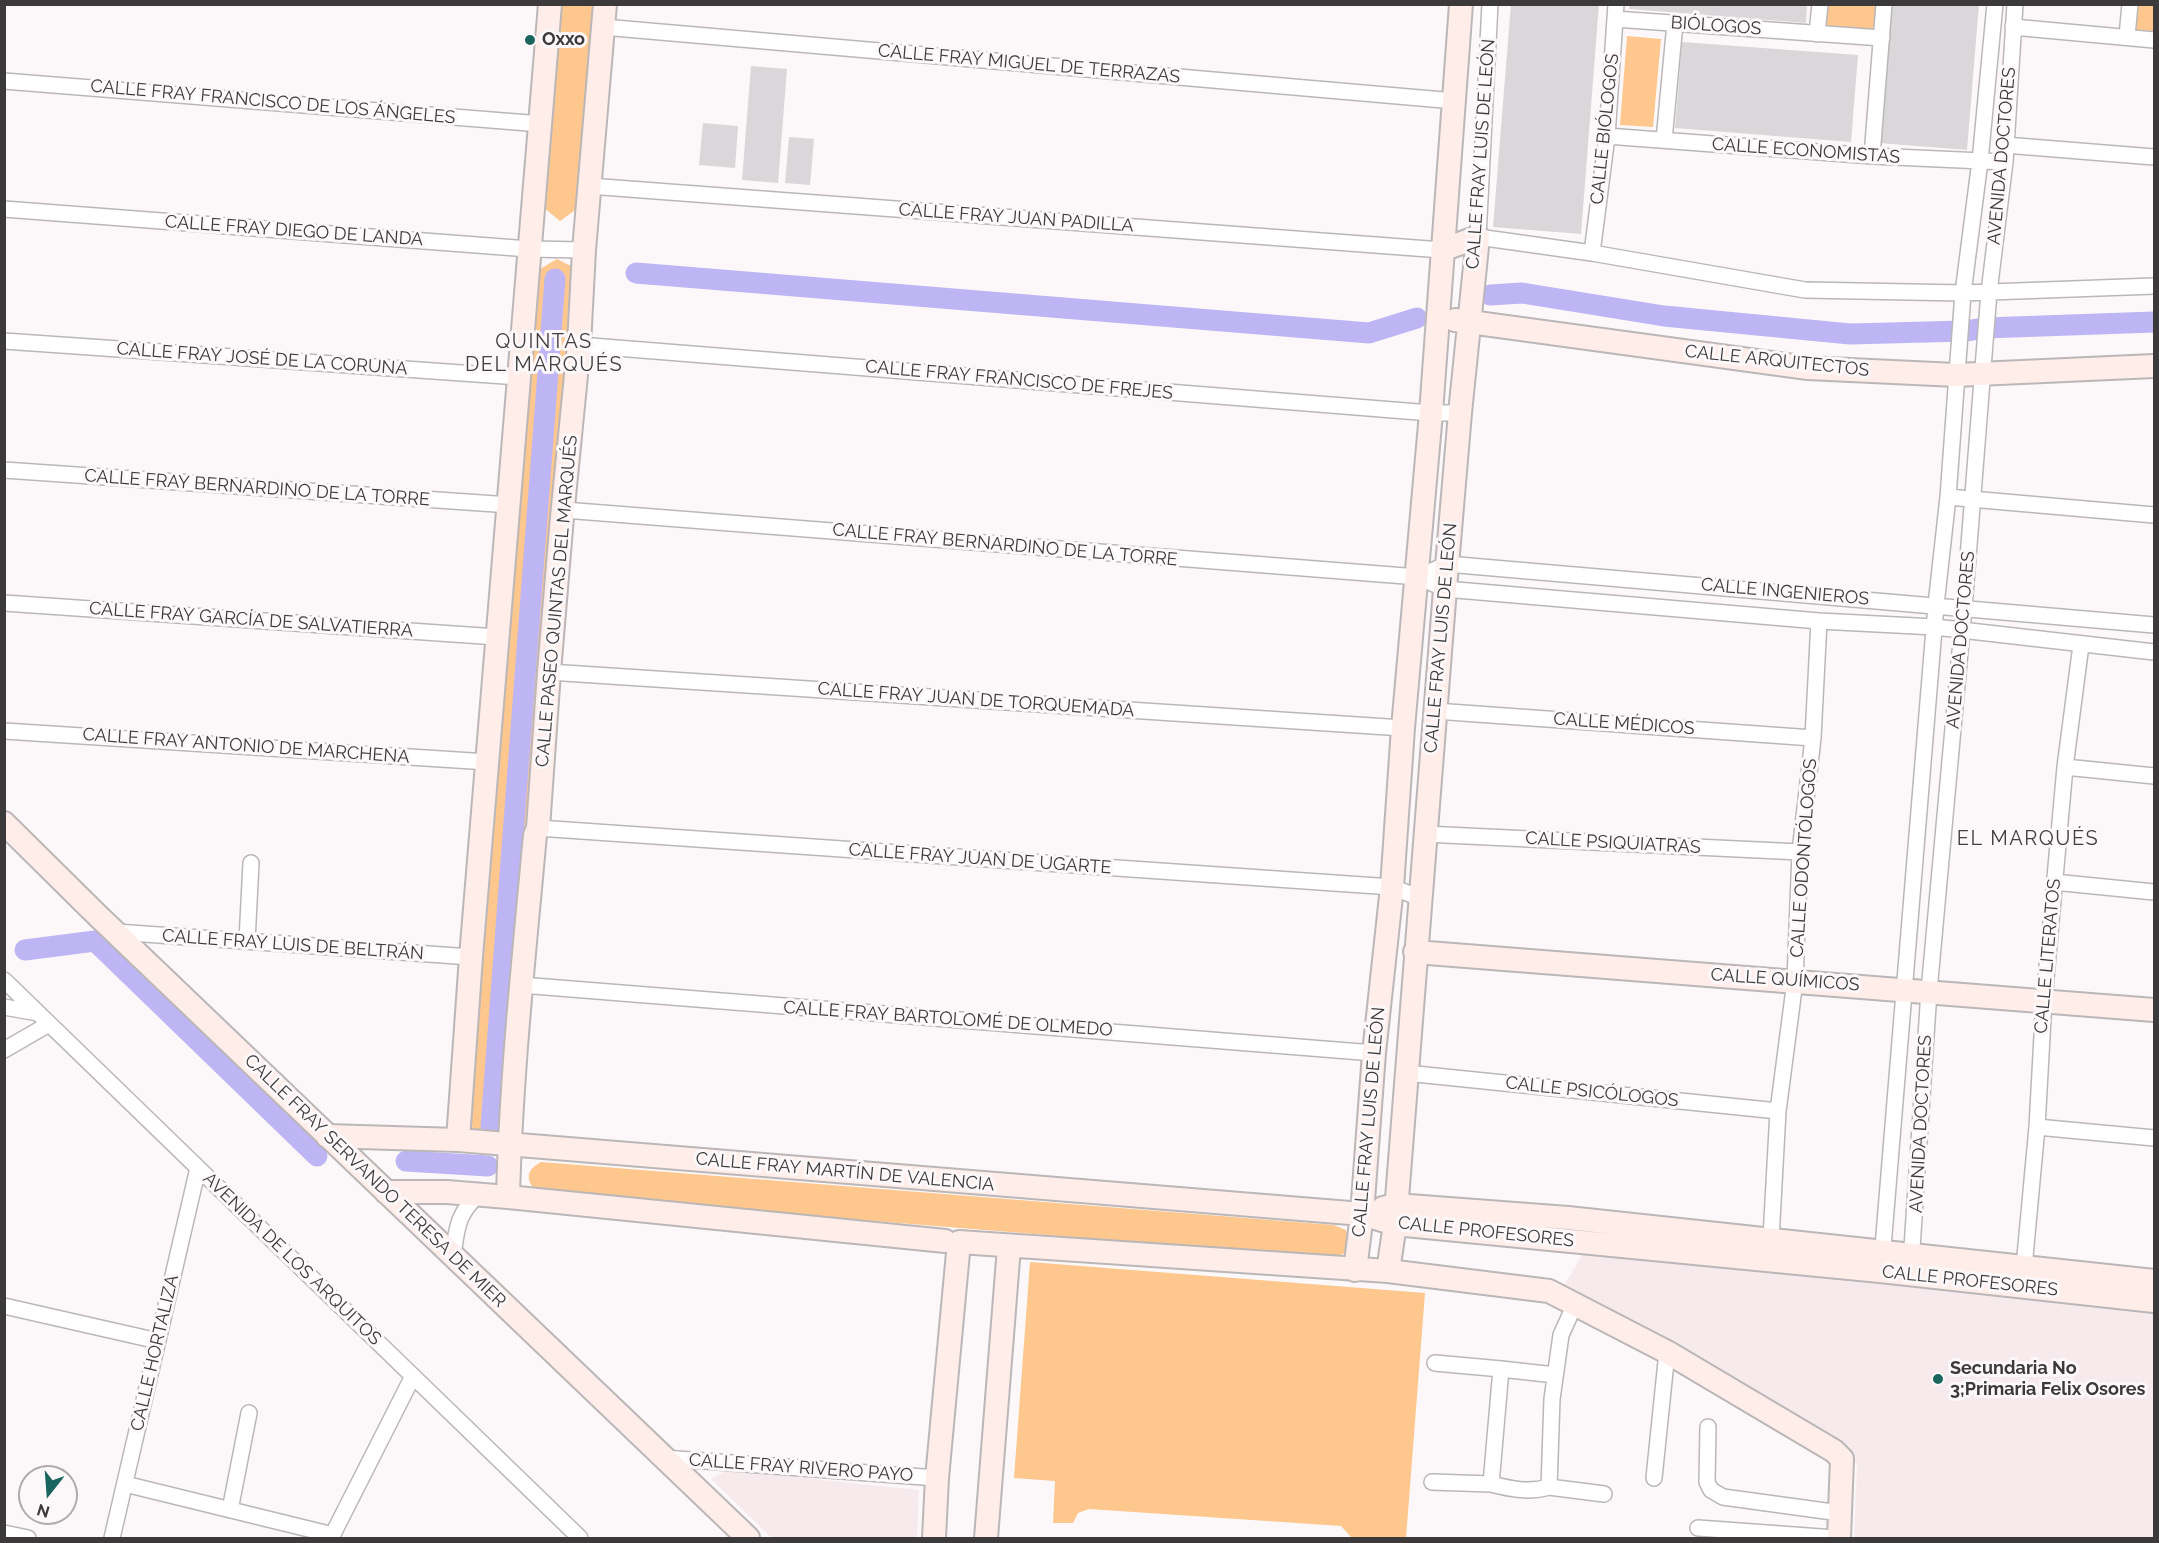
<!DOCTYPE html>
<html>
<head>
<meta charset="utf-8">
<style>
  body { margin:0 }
  #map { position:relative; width:2159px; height:1543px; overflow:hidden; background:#fcf8f9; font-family:Raleway,sans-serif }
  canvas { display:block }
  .frame { position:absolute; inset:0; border:6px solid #3b393a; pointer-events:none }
  .north { position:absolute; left:18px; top:1465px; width:60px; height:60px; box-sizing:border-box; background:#fcf8f9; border:2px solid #afacad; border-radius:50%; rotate:197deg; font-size:16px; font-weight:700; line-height:24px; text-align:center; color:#3b393a }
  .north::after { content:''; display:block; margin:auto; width:21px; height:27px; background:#1a665f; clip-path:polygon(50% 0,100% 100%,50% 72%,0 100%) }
</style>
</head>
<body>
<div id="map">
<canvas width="2159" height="1543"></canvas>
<div class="frame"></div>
<div class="north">N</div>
</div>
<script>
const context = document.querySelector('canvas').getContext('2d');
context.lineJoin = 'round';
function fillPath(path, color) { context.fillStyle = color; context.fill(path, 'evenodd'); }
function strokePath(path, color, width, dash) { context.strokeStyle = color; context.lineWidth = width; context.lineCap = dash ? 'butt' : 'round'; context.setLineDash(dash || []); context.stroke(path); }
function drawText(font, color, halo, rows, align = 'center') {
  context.font = font + ' Raleway,sans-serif'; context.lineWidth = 6; context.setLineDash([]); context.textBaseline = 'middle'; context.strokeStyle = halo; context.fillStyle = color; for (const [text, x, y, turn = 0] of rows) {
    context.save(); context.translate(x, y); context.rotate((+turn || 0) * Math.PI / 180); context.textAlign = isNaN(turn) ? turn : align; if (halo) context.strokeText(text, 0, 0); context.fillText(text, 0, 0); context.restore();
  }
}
const built = new Path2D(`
  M 1586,1249 L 2154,1305 L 2154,1538 L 1854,1538 L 1857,1465 L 1851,1453 L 1563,1287 Z
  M 728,1470 L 919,1490 L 917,1538 L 772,1538 L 711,1479 Z`);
const green = new Path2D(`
  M 559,5 L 597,5 L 578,208 L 560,221 L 543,207 Z
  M 1824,5 L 1879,5 L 1877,33 L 1821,31 Z
  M 2136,5 L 2154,5 L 2154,31 L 2133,30 Z
  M 1627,36 L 1661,39 L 1653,127 L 1620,125 Z
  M 557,259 L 573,267 L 506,1126 L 500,1139 L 477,1136 L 470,1123 L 540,269 Z
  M 541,1162 L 1334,1225 L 1346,1230 L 1350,1246 L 1343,1254 L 1332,1258 L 539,1194 C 526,1182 524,1171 541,1162 Z
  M 1030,1262 L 1425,1293 L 1406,1538 L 1352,1538 L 1341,1526 L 1089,1509 L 1078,1513 L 1073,1523 L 1053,1523 L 1055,1481 L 1014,1478 Z`);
const canal = new Path2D(`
  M 636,273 L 1369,333 L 1417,318
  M 1490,295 L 1522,293 L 1664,316 L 1850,334 L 1965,331 L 1986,328 L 2154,322
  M 25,950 L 95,941 L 317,1156
  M 491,1126 L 555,279
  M 406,1161 L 488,1166`);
const building = new Path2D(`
  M 1511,4 L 1599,4 L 1581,234 L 1493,227 Z
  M 1630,4 L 1807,4 L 1806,23 L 1629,9 Z
  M 1891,4 L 1979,4 L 1967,150 L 1879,143 Z
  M 1682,42 L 1858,55 L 1851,142 L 1675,128 Z
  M 751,66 L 787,69 L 778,183 L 742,180 Z
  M 703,123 L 738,126 L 735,168 L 699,165 Z
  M 789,137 L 814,139 L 810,185 L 785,183 Z`);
const street = new Path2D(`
  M 1490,4 L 1478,237 L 1592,253 L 1805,290 L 1963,293 L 2154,286
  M 1615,19 L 1882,38
  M 603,27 L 1455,101
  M 2013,27 L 2154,40
  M 1817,34 L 1820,4
  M 2127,36 L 2130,4
  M 4,81 L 541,124
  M 1607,136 L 1872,156 L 2005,162
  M 1664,140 L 1675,23
  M 2005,145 L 2154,157
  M 1872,156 L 1884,4
  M 589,186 L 1442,250
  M 4,209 L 529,249 L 584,250
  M 1592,253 L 1607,136 L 1616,4
  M 4,341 L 519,377
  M 579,345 L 1431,413 L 1460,413
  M 4,470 L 510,505
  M 1948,497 L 2154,515
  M 564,510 L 1418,577 L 1445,589 L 1819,621 L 1935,627 L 2154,652
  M 1418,577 L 1447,564 L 2154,625
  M 4,603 L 497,637
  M 549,672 L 1403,728
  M 1435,711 L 1813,738
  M 4,731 L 488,762
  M 2065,767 L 2154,776
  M 538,828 L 1392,887 L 1420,898
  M 1425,834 L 1800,852
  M 2054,882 L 2154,892
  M 116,932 L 471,957
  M 247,941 L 251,863
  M 4,980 L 580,1538
  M 521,985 L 1374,1053
  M 4,1007 L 38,1013
  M 4,1050 L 49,1024
  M 1406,1073 L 1778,1111
  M 2037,1127 L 2154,1138
  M 1771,1238 L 1778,1111 L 1795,981 L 1800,852 L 1813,738 L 1819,621
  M 453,1255 C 457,1228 457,1214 479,1194
  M 1882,1259 L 1936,605 L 1948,497 L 1963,293 L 1980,161 L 1995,4
  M 1911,1263 L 1929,991 L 1964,608 L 1989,292 L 2005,162 L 2015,4
  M 2024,1267 L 2037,1127 L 2044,1000 L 2065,767 L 2081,645
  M 4,1306 L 158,1341
  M 1435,1363 L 1501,1369
  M 1555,1375 L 1501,1369 L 1491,1484 C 1511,1489 1529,1493 1549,1487 L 1552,1399 L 1561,1335 L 1575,1304
  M 1708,1427 L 1707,1482 L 1711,1490 L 1723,1497 L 1840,1513
  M 664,1458 L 937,1478
  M 1654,1478 L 1667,1352
  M 1432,1482 L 1491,1484
  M 125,1484 L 333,1535
  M 1549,1487 L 1604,1494
  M 230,1510 L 249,1413
  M 1698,1528 L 1835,1538
  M 4,1533 L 28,1538
  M 112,1538 L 198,1168
  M 331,1538 L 413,1376`);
const secondary = new Path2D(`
  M 1455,320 L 1808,368 L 1956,375 L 2154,366
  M 4,823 L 94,912 L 748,1538
  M 1415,952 L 2154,1010
  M 327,1136 L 458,1140 L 1362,1214 L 1395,1224 L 1880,1271 L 2154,1301
  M 458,1140 L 471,957 L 550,4
  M 386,1192 L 447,1192 L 508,1197 L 945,1241
  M 508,1197 C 511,1076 524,955 535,835 L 538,828 L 549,672 L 562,517 L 579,345 L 584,250 L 605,4
  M 1383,1208 L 1396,1205 L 1568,1218 L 2154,1281
  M 1355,1270 L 1362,1214 L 1374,1053 L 1392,887 L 1403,728 L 1431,413 L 1461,4
  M 1388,1271 L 1395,1224 L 1445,589 L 1460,413 L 1478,237 L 1442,250
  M 934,1538 L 937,1478 L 959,1242 L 1388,1271 L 1549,1291 L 1667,1352 L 1834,1451 L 1842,1459 L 1839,1538
  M 986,1538 L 1009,1247`);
const markers = [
  [530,40,6,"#1a665f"],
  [1938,1379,6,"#1a665f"]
];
const streetNames = [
  ["BIÓLOGOS",1716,26,4],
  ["CALLE FRAY MIGUEL DE TERRAZAS",1029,64,5],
  ["CALLE FRAY FRANCISCO DE LOS ÁNGELES",273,102,5],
  ["CALLE BIÓLOGOS",1605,129,-84],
  ["CALLE ECONOMISTAS",1806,151,4],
  ["CALLE FRAY LUIS DE LEÓN",1481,154,-86],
  ["AVENIDA DOCTORES",2002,156,-85],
  ["CALLE FRAY JUAN PADILLA",1016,218,4],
  ["CALLE FRAY DIEGO DE LANDA",294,231,4],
  ["CALLE FRAY JOSÉ DE LA CORUNA",262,359,4],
  ["CALLE ARQUITECTOS",1777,361,6],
  ["CALLE FRAY FRANCISCO DE FREJES",1019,380,5],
  ["CALLE FRAY BERNARDINO DE LA TORRE",257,488,4],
  ["CALLE FRAY BERNARDINO DE LA TORRE",1005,545,5],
  ["CALLE INGENIEROS",1785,592,5],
  ["CALLE PASEO QUINTAS DEL MARQUÉS",557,601,-85],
  ["CALLE FRAY GARCÍA DE SALVATIERRA",251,620,4],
  ["CALLE FRAY LUIS DE LEÓN",1441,638,-85],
  ["AVENIDA DOCTORES",1961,640,-85],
  ["CALLE FRAY JUAN DE TORQUEMADA",976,700,4],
  ["CALLE MÉDICOS",1624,724,4],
  ["CALLE FRAY ANTONIO DE MARCHENA",246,746,4],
  ["CALLE PSIQUIATRAS",1613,843,3],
  ["CALLE ODONTÓLOGOS",1804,858,-86],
  ["CALLE FRAY JUAN DE UGARTE",980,859,4],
  ["CALLE FRAY LUIS DE BELTRÁN",293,945,4],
  ["CALLE LITERATOS",2048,956,-85],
  ["CALLE QUÍMICOS",1785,980,4],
  ["CALLE FRAY BARTOLOMÉ DE OLMEDO",948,1019,4],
  ["CALLE PSICÓLOGOS",1592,1092,6],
  ["CALLE FRAY LUIS DE LEÓN",1369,1122,-85],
  ["AVENIDA DOCTORES",1921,1124,-87],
  ["CALLE FRAY MARTÍN DE VALENCIA",845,1172,5],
  ["CALLE FRAY SERVANDO TERESA DE MIER",375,1181,44],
  ["CALLE PROFESORES",1486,1232,6],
  ["AVENIDA DE LOS ARQUITOS",292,1259,44],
  ["CALLE PROFESORES",1970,1281,6],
  ["CALLE HORTALIZA",155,1353,-77],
  ["CALLE FRAY RIVERO PAYO",801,1468,4]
];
const poiNames = [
  ["Oxxo",542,40],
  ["Secundaria No",1950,1369],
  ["3;Primaria Felix Osores",1950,1390]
];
const neighbourhoodNames = [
  ["QUINTAS",544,342],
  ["DEL MARQUÉS",544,365],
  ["EL MARQUÉS",2028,839]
];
fillPath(built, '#f6eaed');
fillPath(green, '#fdc78d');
strokePath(canal, '#beb6f4', 21);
fillPath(building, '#d9d7d9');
strokePath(street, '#bbb7b8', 18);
strokePath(secondary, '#bbb7b8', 26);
strokePath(street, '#fff', 15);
strokePath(secondary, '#ffede9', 22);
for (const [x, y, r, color] of markers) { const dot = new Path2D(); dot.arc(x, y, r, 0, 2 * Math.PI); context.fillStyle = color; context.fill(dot); strokePath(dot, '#fcf8f9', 2); }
drawText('18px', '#3b393a', '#fcf8f9', streetNames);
drawText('bold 18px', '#3b393a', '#fcf8f9', poiNames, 'left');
context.letterSpacing = '1.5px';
drawText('20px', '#413e3f', '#fcf8f9', neighbourhoodNames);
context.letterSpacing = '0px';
</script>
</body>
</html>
